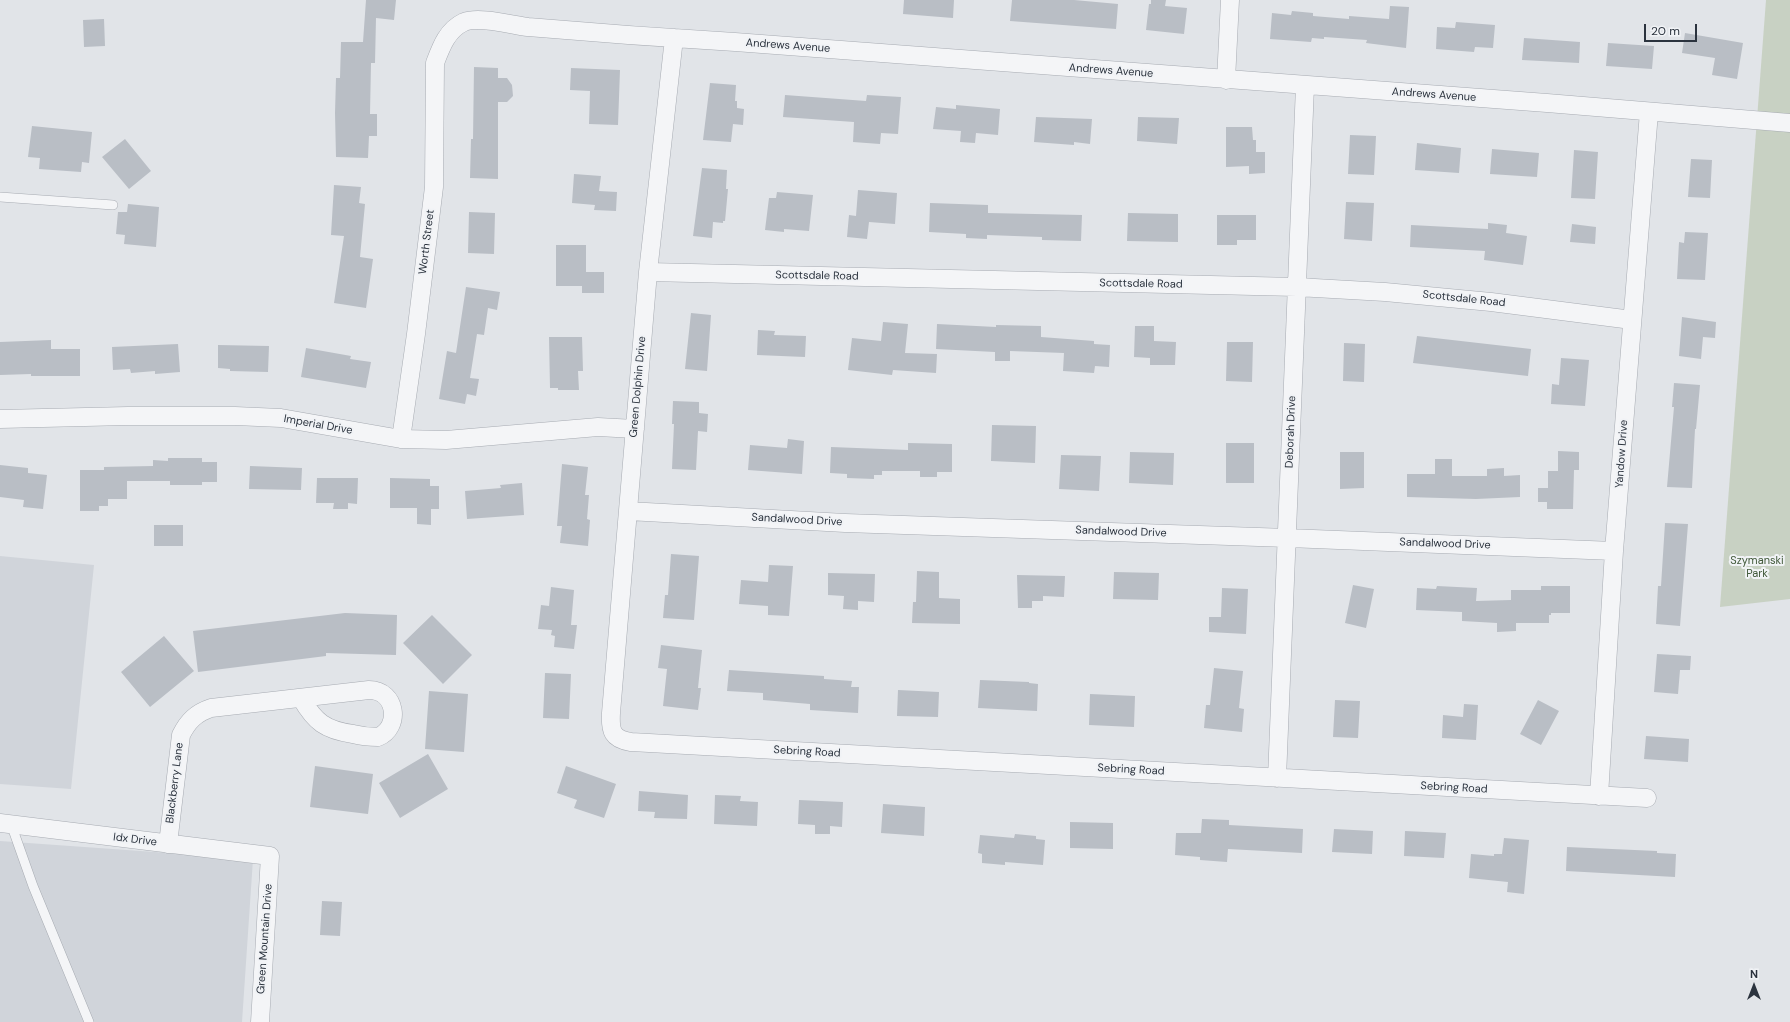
<!DOCTYPE html>
<html>
<head>
<meta charset="utf-8">
<style>
  body { margin:0 }
  #map { position:relative; width:1790px; height:1022px; overflow:hidden; background:#e1e4e8; font-family:"DM Sans",sans-serif }
  canvas { display:block }
  .north { position:absolute; left:1734px; top:966px; width:40px; height:40px; -webkit-text-stroke:3px #f1f3f6; paint-order:stroke; rotate:0deg; font-size:11px; font-weight:700; line-height:16px; text-align:center; color:#2b333e }
  .north::after { content:''; display:block; margin:auto; width:14px; height:18px; background:#2b333e; clip-path:polygon(50% 0,100% 100%,50% 72%,0 100%) }
  .scale { position:absolute; left:1644px; top:24px; width:53px; height:18px; box-sizing:border-box; border:2px solid #2b333e; border-top:0; padding-left:5px; font-size:12px; line-height:14px; white-space:nowrap; color:#2b333e; -webkit-text-stroke:3px #f1f3f6; paint-order:stroke }
</style>
</head>
<body>
<div id="map">
<canvas width="1790" height="1022"></canvas>
<div class="north">N</div>
<div class="scale">20 m</div>
</div>
<script>
const context = document.querySelector('canvas').getContext('2d');
context.lineJoin = 'round';
function fillPath(path, color) { context.fillStyle = color; context.fill(path, 'evenodd'); }
function strokePath(path, color, width, dash) { context.strokeStyle = color; context.lineWidth = width; context.lineCap = dash ? 'butt' : 'round'; context.setLineDash(dash || []); context.stroke(path); }
function drawText(font, color, halo, rows, align = 'center') {
  context.font = font + ' "DM Sans",sans-serif'; context.lineWidth = 4; context.setLineDash([]); context.textBaseline = 'middle'; context.strokeStyle = halo; context.fillStyle = color; for (const [text, x, y, turn = 0] of rows) {
    context.save(); context.translate(x, y); context.rotate((+turn || 0) * Math.PI / 180); context.textAlign = isNaN(turn) ? turn : align; if (halo) context.strokeText(text, 0, 0); context.fillText(text, 0, 0); context.restore();
  }
}
const built = new Path2D(`
  M 0,556 L 94,565 L 71,789 L 0,784 Z
  M 0,841 L 253,859 L 242,1022 L 0,1022 Z`);
const green = new Path2D(`
  M 1766,0 L 1790,0 L 1790,599 L 1720,607 Z`);
const building = new Path2D(`
  M 366,0 L 396,0 L 394,20 L 376,18 L 375,63 L 371,63 L 370,114 L 377,114 L 377,136 L 369,136 L 368,158 L 336,157 L 335,113 L 336,78 L 340,78 L 341,42 L 363,42 Z
  M 904,0 L 954,0 L 953,18 L 903,14 Z
  M 1012,0 L 1074,0 L 1118,4 L 1116,29 L 1010,21 Z
  M 1151,0 L 1166,0 L 1165,6 L 1187,8 L 1184,34 L 1146,30 L 1149,4 L 1151,4 Z
  M 1390,6 L 1409,7 L 1406,48 L 1366,43 L 1367,40 L 1324,37 L 1324,39 L 1312,38 L 1311,42 L 1270,39 L 1272,13 L 1291,15 L 1292,11 L 1313,13 L 1313,16 L 1349,19 L 1349,16 L 1389,19 Z
  M 104,19 L 105,46 L 84,47 L 83,20 Z
  M 1456,22 L 1495,25 L 1493,48 L 1475,47 L 1474,52 L 1436,49 L 1437,27 L 1455,28 Z
  M 1685,33 L 1743,43 L 1737,79 L 1712,75 L 1715,58 L 1682,53 Z
  M 1524,38 L 1580,42 L 1579,63 L 1522,60 Z
  M 1608,43 L 1654,46 L 1652,69 L 1606,66 Z
  M 474,67 L 498,68 L 498,78 L 507,78 L 512,85 L 513,96 L 507,102 L 498,102 L 498,179 L 470,178 L 471,139 L 473,139 Z
  M 571,68 L 620,70 L 618,125 L 589,124 L 590,91 L 570,90 Z
  M 710,83 L 736,85 L 735,101 L 737,101 L 737,108 L 744,109 L 743,125 L 733,124 L 731,142 L 703,140 Z
  M 785,95 L 866,101 L 867,95 L 901,97 L 898,134 L 881,133 L 880,144 L 853,142 L 854,122 L 783,117 Z
  M 956,105 L 1000,109 L 998,135 L 976,133 L 975,143 L 960,142 L 961,131 L 933,129 L 936,107 L 956,109 Z
  M 1036,117 L 1092,119 L 1090,144 L 1074,142 L 1074,145 L 1034,142 Z
  M 1138,117 L 1179,118 L 1177,144 L 1137,141 Z
  M 32,126 L 92,132 L 89,163 L 82,162 L 81,172 L 39,169 L 40,158 L 28,157 Z
  M 1226,127 L 1252,127 L 1253,140 L 1256,140 L 1256,152 L 1265,152 L 1265,173 L 1249,174 L 1249,166 L 1226,167 Z
  M 1350,135 L 1376,136 L 1374,175 L 1348,174 Z
  M 125,139 L 151,171 L 129,189 L 102,157 Z
  M 1417,143 L 1461,148 L 1459,173 L 1415,170 Z
  M 1492,149 L 1539,153 L 1537,177 L 1490,174 Z
  M 1574,150 L 1598,152 L 1595,199 L 1571,198 Z
  M 1691,159 L 1712,160 L 1710,198 L 1688,197 Z
  M 702,168 L 727,170 L 726,189 L 728,189 L 725,221 L 723,221 L 723,223 L 713,222 L 712,238 L 693,236 Z
  M 574,174 L 601,176 L 599,191 L 617,192 L 616,211 L 594,210 L 595,205 L 572,203 Z
  M 334,185 L 361,187 L 359,203 L 365,204 L 360,257 L 373,259 L 366,308 L 334,303 L 344,236 L 331,235 Z
  M 858,190 L 897,193 L 895,224 L 869,222 L 867,239 L 847,237 L 849,215 L 856,216 Z
  M 777,192 L 813,195 L 809,231 L 784,229 L 784,232 L 765,230 L 769,198 L 776,198 Z
  M 1346,202 L 1374,203 L 1372,241 L 1344,239 Z
  M 930,203 L 988,205 L 988,213 L 1082,215 L 1081,241 L 1042,240 L 1042,237 L 987,235 L 987,239 L 966,238 L 966,234 L 929,232 Z
  M 128,204 L 159,207 L 156,247 L 124,244 L 125,235 L 116,234 L 118,212 L 127,212 Z
  M 469,212 L 495,213 L 494,254 L 468,253 Z
  M 1128,213 L 1178,214 L 1178,242 L 1127,241 Z
  M 1217,215 L 1256,215 L 1256,240 L 1237,240 L 1237,245 L 1217,245 Z
  M 1488,223 L 1507,225 L 1506,233 L 1527,236 L 1523,265 L 1484,260 L 1485,251 L 1410,247 L 1411,225 L 1488,229 Z
  M 1572,224 L 1596,227 L 1595,244 L 1570,242 Z
  M 1685,232 L 1708,233 L 1705,280 L 1677,279 L 1679,242 L 1684,243 Z
  M 556,245 L 586,245 L 586,272 L 604,272 L 604,293 L 582,293 L 582,286 L 556,286 Z
  M 466,287 L 500,292 L 497,310 L 488,308 L 484,335 L 477,334 L 470,378 L 479,379 L 476,396 L 467,394 L 465,404 L 439,399 L 447,351 L 456,353 Z
  M 691,313 L 711,315 L 707,371 L 685,369 Z
  M 1682,317 L 1716,322 L 1715,338 L 1703,337 L 1701,359 L 1679,356 Z
  M 883,322 L 908,324 L 905,353 L 937,354 L 936,373 L 893,370 L 892,375 L 848,370 L 852,338 L 881,341 Z
  M 937,324 L 996,327 L 996,325 L 1041,326 L 1041,337 L 1094,341 L 1094,344 L 1110,345 L 1109,367 L 1095,366 L 1094,373 L 1063,371 L 1064,353 L 1010,351 L 1010,361 L 995,361 L 995,352 L 936,349 Z
  M 1135,326 L 1154,326 L 1154,341 L 1176,342 L 1175,365 L 1150,365 L 1150,358 L 1134,357 Z
  M 758,330 L 775,331 L 774,335 L 806,336 L 805,357 L 757,355 Z
  M 1417,336 L 1531,349 L 1528,376 L 1413,363 Z
  M 549,337 L 582,337 L 583,371 L 578,371 L 579,390 L 558,390 L 558,388 L 550,388 Z
  M 51,340 L 51,349 L 80,349 L 80,376 L 31,376 L 31,374 L 0,375 L 0,342 Z
  M 1227,342 L 1253,342 L 1252,382 L 1226,381 Z
  M 1344,343 L 1365,344 L 1364,382 L 1343,381 Z
  M 178,344 L 180,372 L 155,374 L 155,371 L 131,373 L 130,369 L 113,370 L 112,347 Z
  M 218,345 L 269,346 L 268,372 L 230,371 L 230,369 L 218,368 Z
  M 306,348 L 351,356 L 350,359 L 371,362 L 366,388 L 301,377 Z
  M 1561,358 L 1589,360 L 1585,406 L 1551,404 L 1552,384 L 1559,385 Z
  M 1674,383 L 1700,385 L 1696,429 L 1695,429 L 1692,488 L 1667,487 L 1674,407 L 1672,407 Z
  M 673,401 L 699,402 L 699,413 L 708,414 L 707,432 L 698,431 L 696,470 L 672,469 L 674,424 L 672,424 Z
  M 992,425 L 1036,426 L 1035,463 L 991,461 Z
  M 788,439 L 804,441 L 802,474 L 748,470 L 750,445 L 787,448 Z
  M 908,443 L 952,444 L 952,472 L 937,472 L 937,477 L 920,477 L 920,471 L 882,471 L 882,475 L 874,475 L 874,479 L 847,478 L 847,474 L 830,473 L 831,447 L 908,450 Z
  M 1226,443 L 1254,443 L 1254,483 L 1226,483 Z
  M 1558,451 L 1579,452 L 1579,470 L 1574,470 L 1573,509 L 1547,509 L 1547,502 L 1538,502 L 1538,488 L 1548,488 L 1548,471 L 1558,471 Z
  M 1130,452 L 1174,453 L 1173,485 L 1129,483 Z
  M 1340,452 L 1364,452 L 1364,488 L 1340,489 Z
  M 1061,455 L 1101,456 L 1099,491 L 1059,489 Z
  M 168,458 L 202,458 L 202,462 L 217,462 L 217,482 L 202,482 L 202,485 L 170,485 L 170,481 L 127,481 L 127,499 L 108,499 L 108,506 L 99,506 L 99,511 L 80,511 L 80,470 L 104,470 L 104,467 L 153,466 L 153,460 L 168,461 Z
  M 1435,459 L 1452,459 L 1452,476 L 1487,476 L 1487,469 L 1504,468 L 1504,476 L 1520,475 L 1520,497 L 1476,499 L 1407,497 L 1407,474 L 1435,474 Z
  M 562,464 L 588,467 L 585,495 L 589,495 L 587,519 L 590,520 L 588,546 L 560,543 L 562,526 L 557,526 Z
  M 0,465 L 28,468 L 28,473 L 47,475 L 43,509 L 23,507 L 24,500 L 0,497 Z
  M 250,466 L 302,468 L 301,490 L 249,489 Z
  M 317,478 L 358,478 L 357,504 L 348,503 L 348,509 L 333,509 L 334,503 L 316,503 Z
  M 390,478 L 430,479 L 430,486 L 439,486 L 439,509 L 431,509 L 431,525 L 417,524 L 417,508 L 390,508 Z
  M 522,483 L 524,515 L 467,519 L 465,491 L 501,488 L 500,485 Z
  M 1665,523 L 1688,524 L 1680,626 L 1656,624 L 1658,586 L 1661,586 Z
  M 154,525 L 183,525 L 183,546 L 154,546 Z
  M 671,554 L 699,556 L 694,620 L 663,618 L 665,595 L 668,595 Z
  M 769,565 L 793,566 L 789,616 L 768,615 L 768,606 L 739,604 L 741,580 L 768,582 Z
  M 917,571 L 939,572 L 939,598 L 960,599 L 960,624 L 912,623 L 913,602 L 916,602 Z
  M 1114,572 L 1159,573 L 1158,600 L 1113,599 Z
  M 828,573 L 875,574 L 874,602 L 858,601 L 858,610 L 843,609 L 844,596 L 828,595 Z
  M 1017,575 L 1065,576 L 1064,597 L 1043,596 L 1043,601 L 1032,601 L 1032,608 L 1018,608 Z
  M 1353,585 L 1374,589 L 1366,628 L 1345,623 Z
  M 1437,586 L 1477,588 L 1476,601 L 1511,600 L 1511,590 L 1541,590 L 1541,586 L 1570,586 L 1570,613 L 1551,613 L 1551,615 L 1549,615 L 1549,623 L 1516,623 L 1516,631 L 1497,632 L 1497,623 L 1462,621 L 1462,612 L 1416,610 L 1417,588 L 1436,589 Z
  M 551,587 L 574,590 L 571,625 L 577,625 L 574,649 L 554,647 L 555,636 L 551,635 L 552,630 L 538,629 L 541,605 L 549,606 Z
  M 1222,588 L 1248,589 L 1246,634 L 1209,632 L 1209,617 L 1221,617 Z
  M 345,613 L 397,615 L 396,655 L 326,653 L 326,656 L 198,672 L 193,631 Z
  M 432,615 L 472,655 L 443,684 L 403,643 Z
  M 164,636 L 194,671 L 150,707 L 121,672 Z
  M 661,645 L 702,650 L 698,688 L 701,688 L 698,710 L 663,706 L 667,669 L 658,668 Z
  M 1657,654 L 1691,656 L 1690,670 L 1680,670 L 1678,694 L 1654,692 Z
  M 1214,668 L 1243,671 L 1239,708 L 1244,709 L 1242,732 L 1204,728 L 1206,705 L 1210,705 Z
  M 729,670 L 824,676 L 824,679 L 852,681 L 851,687 L 859,687 L 858,713 L 810,710 L 810,704 L 763,700 L 763,693 L 727,691 Z
  M 545,673 L 571,674 L 569,719 L 543,718 Z
  M 980,680 L 1029,682 L 1029,683 L 1038,684 L 1037,711 L 978,708 Z
  M 898,690 L 939,692 L 938,717 L 897,716 Z
  M 429,691 L 468,694 L 464,752 L 425,749 Z
  M 1090,694 L 1135,696 L 1134,727 L 1089,725 Z
  M 1335,700 L 1360,701 L 1358,738 L 1333,737 Z
  M 1538,700 L 1559,711 L 1541,745 L 1520,734 Z
  M 1464,704 L 1478,705 L 1476,740 L 1442,738 L 1443,715 L 1463,717 Z
  M 1646,736 L 1689,739 L 1688,762 L 1644,759 Z
  M 428,754 L 448,789 L 400,818 L 379,783 Z
  M 315,766 L 373,774 L 368,814 L 310,807 Z
  M 566,766 L 616,784 L 604,818 L 574,808 L 577,800 L 557,793 Z
  M 639,791 L 688,795 L 687,819 L 654,818 L 655,812 L 638,811 Z
  M 715,795 L 741,796 L 740,801 L 758,802 L 757,826 L 714,824 Z
  M 799,800 L 843,802 L 842,827 L 830,826 L 830,834 L 815,834 L 815,825 L 798,824 Z
  M 883,804 L 925,807 L 924,836 L 881,833 Z
  M 1202,819 L 1229,820 L 1229,825 L 1303,829 L 1302,853 L 1228,849 L 1227,862 L 1200,860 L 1200,857 L 1175,855 L 1176,833 L 1201,833 Z
  M 1070,822 L 1113,823 L 1113,849 L 1070,848 Z
  M 1334,829 L 1373,831 L 1372,854 L 1332,852 Z
  M 1405,831 L 1446,833 L 1444,858 L 1404,856 Z
  M 1015,834 L 1036,836 L 1036,839 L 1045,840 L 1043,865 L 1005,862 L 1005,865 L 982,863 L 982,854 L 978,853 L 980,835 L 1014,838 Z
  M 1504,838 L 1529,840 L 1524,894 L 1507,892 L 1508,882 L 1469,878 L 1471,854 L 1494,856 L 1494,854 L 1502,854 Z
  M 1567,847 L 1657,851 L 1657,853 L 1676,854 L 1675,877 L 1566,871 Z
  M 322,901 L 342,902 L 340,936 L 320,935 Z`);
const service = new Path2D(`
  M 0,197 L 113,205
  M 11,824 L 33,886 L 89,1022`);
const minor = new Path2D(`
  M 674,38 L 648,272 L 611,713 C 610,731 612,739 631,742 L 1647,798
  M 1226,80 L 1230,0
  M 648,272 L 1297,287 L 1385,292 L 1491,302 L 1632,320
  M 0,419 L 128,416 L 235,416 L 281,418 L 401,439 L 446,440 L 598,427 L 635,429
  M 401,439 L 416,334 L 434,187 L 435,63 C 441,47 447,30 464,22 C 479,16 512,25 528,27 C 597,33 666,38 735,42 L 1547,103 L 1790,123
  M 628,511 L 845,523 L 1288,538 L 1614,551
  M 1277,778 L 1305,86
  M 1599,796 L 1614,551 L 1649,112
  M 0,823 L 270,856 L 260,1022
  M 168,844 L 181,735 C 188,721 196,713 211,708 L 369,690 C 397,690 401,728 378,737 C 369,737 361,736 353,734 C 325,730 315,722 301,698`);
const streetNames = [
  ["Andrews Avenue",788,46,4],
  ["Andrews Avenue",1111,71,4],
  ["Andrews Avenue",1434,95,4],
  ["Worth Street",427,242,-83],
  ["Scottsdale Road",817,276,1],
  ["Scottsdale Road",1141,284,1],
  ["Scottsdale Road",1464,299,6],
  ["Green Dolphin Drive",638,387,-85],
  ["Imperial Drive",318,425,10],
  ["Deborah Drive",1291,432,-88],
  ["Yandow Drive",1622,454,-86],
  ["Sandalwood Drive",797,520,3],
  ["Sandalwood Drive",1121,532,2],
  ["Sandalwood Drive",1445,544,2],
  ["Sebring Road",807,752,3],
  ["Sebring Road",1131,770,3],
  ["Blackberry Lane",175,783,-83],
  ["Sebring Road",1454,788,3],
  ["Idx Drive",135,840,7],
  ["Green Mountain Drive",265,939,-86]
];
const parkNames = [
  ["Szymanski",1757,561],
  ["Park",1757,574]
];
fillPath(built, '#d0d4da');
fillPath(green, '#c8d1c3');
fillPath(building, '#b9bec5');
strokePath(service, '#a7abb2', 10);
strokePath(minor, '#a7abb2', 19);
strokePath(service, '#f4f5f7', 9);
strokePath(minor, '#f4f5f7', 18);
drawText('11px', '#2b333e', '#f1f3f6', streetNames);
drawText('11px', '#41593a', '#f1f3f6', parkNames);
</script>
</body>
</html>
